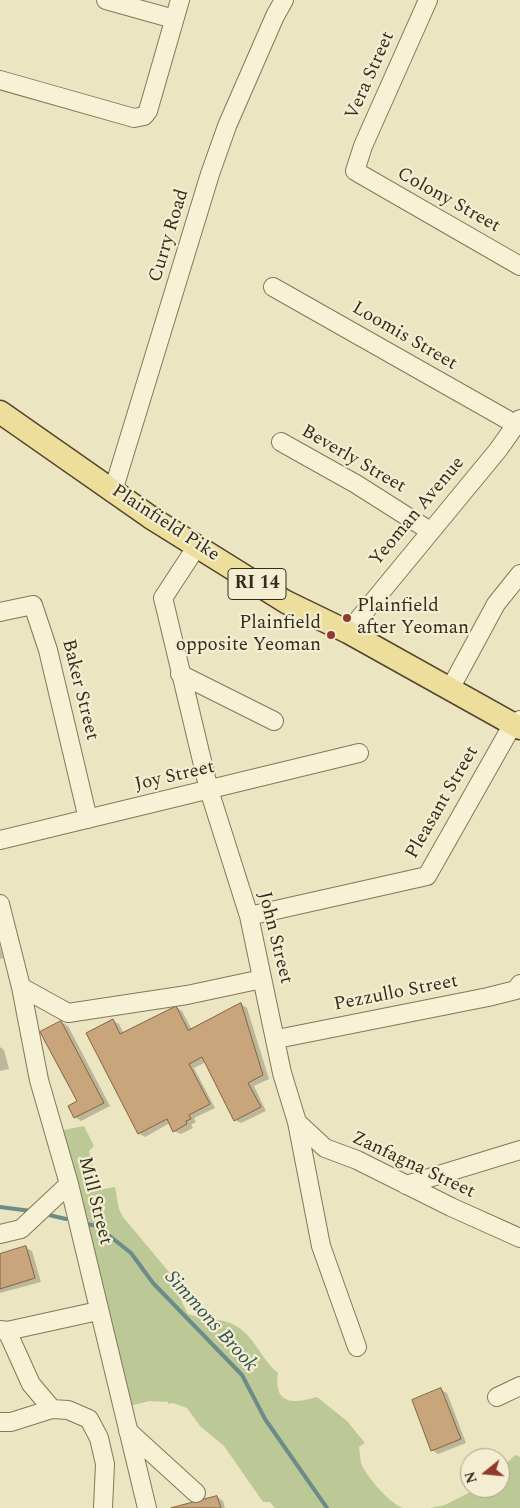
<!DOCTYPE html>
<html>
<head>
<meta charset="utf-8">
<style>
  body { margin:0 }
  #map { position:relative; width:520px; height:1508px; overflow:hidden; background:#ece5c2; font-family:Spectral,serif }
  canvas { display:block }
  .north { position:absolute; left:460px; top:1448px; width:50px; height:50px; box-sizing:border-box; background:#f3eed1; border:1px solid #a7a089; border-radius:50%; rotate:253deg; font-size:14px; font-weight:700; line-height:20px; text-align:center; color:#352c1e }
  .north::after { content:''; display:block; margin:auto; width:18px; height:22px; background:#903b2d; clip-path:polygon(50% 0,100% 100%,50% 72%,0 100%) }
</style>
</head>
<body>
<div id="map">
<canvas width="520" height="1508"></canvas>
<div class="north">N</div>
</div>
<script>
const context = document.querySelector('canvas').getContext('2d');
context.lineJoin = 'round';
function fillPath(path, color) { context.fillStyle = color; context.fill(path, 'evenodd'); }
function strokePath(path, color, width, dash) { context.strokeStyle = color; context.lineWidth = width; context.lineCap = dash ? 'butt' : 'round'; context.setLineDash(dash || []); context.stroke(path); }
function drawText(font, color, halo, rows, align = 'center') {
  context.font = font + ' Spectral,serif'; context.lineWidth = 4.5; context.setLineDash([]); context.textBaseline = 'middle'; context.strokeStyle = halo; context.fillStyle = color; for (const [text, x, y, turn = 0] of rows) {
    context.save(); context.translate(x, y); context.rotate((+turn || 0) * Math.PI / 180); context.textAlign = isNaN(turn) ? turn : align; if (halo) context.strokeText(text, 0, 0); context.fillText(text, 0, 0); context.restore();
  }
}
const green = new Path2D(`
  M 84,1126 L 94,1146 L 89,1151 L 99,1190 L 115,1187 L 119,1209 L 123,1217 L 174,1278 L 173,1284 L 188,1314 C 206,1320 228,1317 243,1331 C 257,1343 264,1362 278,1373 C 273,1405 294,1404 317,1397 L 347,1421 L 365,1443 L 359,1447 C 360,1452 360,1458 361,1463 C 366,1476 390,1504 403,1508 L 275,1508 L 270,1502 L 263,1502 L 224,1446 L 200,1426 L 187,1408 L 173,1403 L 168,1404 L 168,1402 L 149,1401 L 122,1408 L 59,1131 Z
  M 515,1455 L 520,1457 L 520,1508 L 430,1508 L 445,1505 L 478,1488 L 500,1488 L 500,1470 Z`);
const shadow = new Path2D(`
  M 0,947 L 3,958 L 0,959 Z
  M 241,1004 L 247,1008 L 269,1079 L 254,1086 L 266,1111 L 241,1123 L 235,1120 L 206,1062 L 194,1068 L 215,1108 L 194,1118 L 196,1122 L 191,1125 L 193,1128 L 181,1134 L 174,1131 L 170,1123 L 145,1137 L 138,1133 L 113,1021 L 119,1024 L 124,1034 L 176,1007 L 182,1011 L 192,1030 Z
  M 61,1022 L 68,1026 L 110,1106 L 81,1121 L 75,1117 L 70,1107 L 79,1102 Z
  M 0,1047 L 4,1050 L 9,1069 L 0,1071 Z
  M 26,1248 L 32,1251 L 41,1282 L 0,1293 L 0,1255 Z
  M 441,1390 L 447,1393 L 466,1443 L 438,1454 L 432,1450 Z
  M 217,1497 L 223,1501 L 225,1508 L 176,1508 Z`);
const stream = new Path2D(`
  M 0,1207 L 31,1211
  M 49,1215 L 66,1219
  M 87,1224 L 97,1226 L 131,1253 L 153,1283 L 242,1375 L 265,1419 L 327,1508`);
const building = new Path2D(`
  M 241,1003 L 263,1075 L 248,1083 L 261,1107 L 234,1121 L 202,1057 L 189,1064 L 210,1104 L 189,1115 L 191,1119 L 186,1121 L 187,1124 L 173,1132 L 167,1119 L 138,1134 L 86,1033 L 113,1019 L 120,1034 L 176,1006 L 188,1030 Z
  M 61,1021 L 104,1103 L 74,1118 L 68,1106 L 77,1101 L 40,1032 Z
  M 26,1246 L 35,1278 L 0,1289 L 0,1254 Z
  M 441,1388 L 461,1439 L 431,1451 L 412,1400 Z
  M 217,1496 L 221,1508 L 171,1508 Z`);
const minor = new Path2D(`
  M 106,0 L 174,19
  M 428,0 L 363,146 L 355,171 L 520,266
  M 0,80 L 134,118 L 144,116 L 148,111 L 180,0
  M 273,287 L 515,424
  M 281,442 L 356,484 L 430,531
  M 113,491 L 210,174 L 227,126 L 275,16 L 284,0
  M 197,546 L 163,598 L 165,606 L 209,790 L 249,916 L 282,1073 L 297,1122 L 321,1246 L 357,1347
  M 0,612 L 33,605 L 48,650 L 88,819
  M 348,632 L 498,450 L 520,419
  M 180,674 L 274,721
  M 450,689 L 496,604 L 520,574
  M 0,840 L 359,753
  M 0,904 L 21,987 L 39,1080 L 69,1184 L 147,1508
  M 249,916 L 427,876 L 513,724 L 520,720
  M 21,987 L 68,1013 L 187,995 L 262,979
  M 277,1039 L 488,997 L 516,990 L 520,984
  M 297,1122 L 325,1148 L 357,1160 L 451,1207 L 520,1238
  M 406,1185 L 520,1150
  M 0,1234 L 21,1229 L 69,1184
  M 0,1330 L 7,1331 L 98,1311
  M 497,1397 L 520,1386
  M 52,1409 L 68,1410 L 89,1419 L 99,1438 L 105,1464 L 103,1508
  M 0,1422 L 11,1422 L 52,1409 L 31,1384 L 7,1331
  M 128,1431 L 196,1493`);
const major = new Path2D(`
  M 0,412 L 153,519 L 286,602 L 348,632 L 520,728`);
const markers = [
  [347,618,5,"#903b2d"],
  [331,635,5,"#903b2d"]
];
const shields = [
  [257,584,58]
];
const shieldNames = [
  ["RI 14",257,584]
];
const streetNames = [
  ["Vera Street",371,76,-66],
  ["Colony Street",448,201,29],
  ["Curry Road",170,236,-73],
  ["Loomis Street",404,337,30],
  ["Beverly Street",353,460,30],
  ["Yeoman Avenue",418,512,-50],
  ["Plainfield Pike",165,524,33],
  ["Baker Street",79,690,76],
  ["Joy Street",175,777,-13],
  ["Pleasant Street",443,803,-60],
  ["John Street",274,938,76],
  ["Pezzullo Street",396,994,-11],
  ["Zanfagna Street",413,1166,25],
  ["Mill Street",94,1201,76]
];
const poiNames = [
  ["Plainfield",357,607],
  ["after Yeoman",357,629],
  ["Plainfield",321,624,"right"],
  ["opposite Yeoman",321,646,"right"]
];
const waterNames = [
  ["Simmons Brook",210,1322,48]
];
fillPath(green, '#bcc997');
fillPath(shadow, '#0003');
strokePath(stream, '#6c8c88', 4);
fillPath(building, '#c8a57a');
strokePath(building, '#826441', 1);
strokePath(minor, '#84775a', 20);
strokePath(major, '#52442e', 25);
strokePath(minor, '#f7f1d5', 18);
strokePath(major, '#eddf9b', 22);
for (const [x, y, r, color] of markers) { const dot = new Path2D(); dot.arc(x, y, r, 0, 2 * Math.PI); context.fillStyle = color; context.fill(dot); strokePath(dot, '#f3eed1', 2); }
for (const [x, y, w] of shields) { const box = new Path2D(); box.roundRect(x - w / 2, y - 15.5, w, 31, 4); context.fillStyle = '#f3eed1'; context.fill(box); strokePath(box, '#352c1e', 1); }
drawText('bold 18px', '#352c1e', null, shieldNames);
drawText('19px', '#352c1e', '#f3eed1', streetNames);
drawText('19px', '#352c1e', '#f3eed1', poiNames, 'left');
drawText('italic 20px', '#2e5154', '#f3eed1', waterNames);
</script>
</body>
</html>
